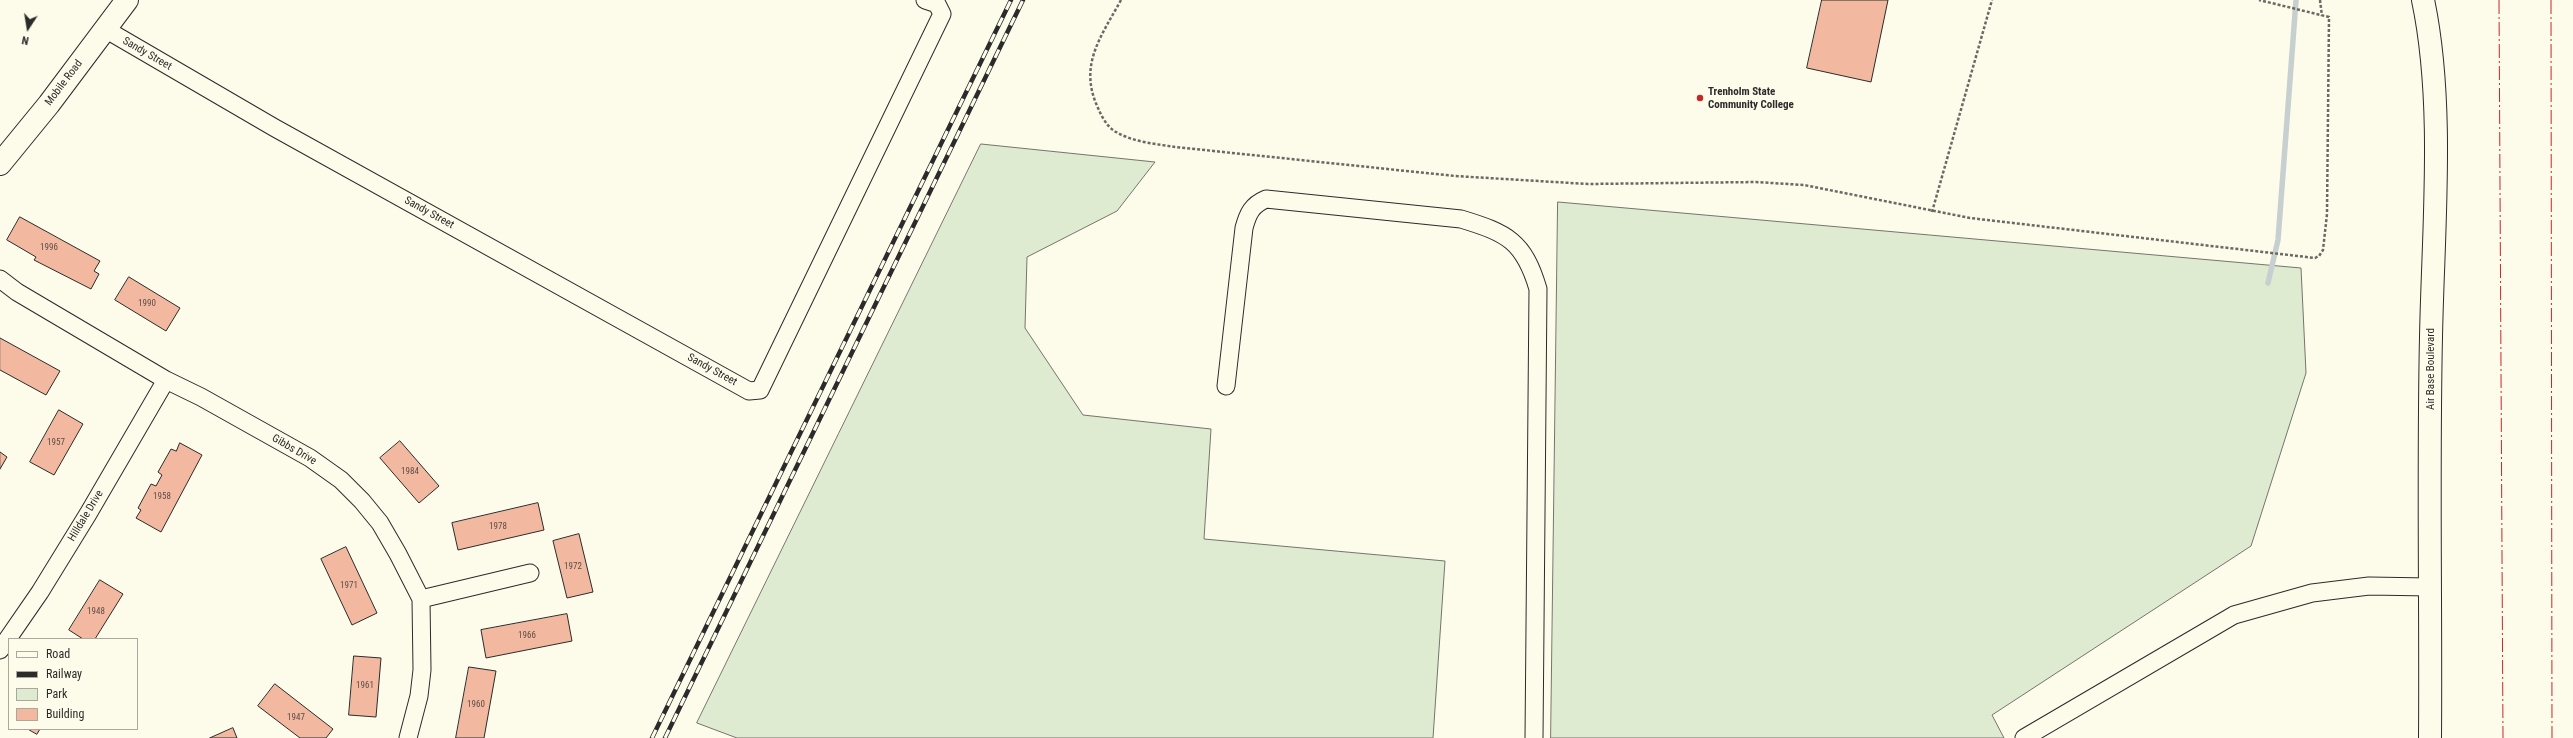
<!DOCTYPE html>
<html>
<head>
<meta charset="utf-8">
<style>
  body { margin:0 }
  #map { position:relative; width:2573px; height:738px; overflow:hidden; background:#fdfbea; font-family:"Roboto Condensed",sans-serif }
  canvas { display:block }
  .legend { position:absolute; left:8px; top:638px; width:130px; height:92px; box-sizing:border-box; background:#fdfbea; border:1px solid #a9a89e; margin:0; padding:5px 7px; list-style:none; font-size:12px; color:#2b2b2b }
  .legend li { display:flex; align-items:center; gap:8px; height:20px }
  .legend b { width:20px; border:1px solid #a9a89e }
  .north { position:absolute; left:8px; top:8px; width:40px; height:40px; -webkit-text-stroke:3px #fdfbea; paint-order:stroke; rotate:192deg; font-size:11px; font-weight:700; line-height:16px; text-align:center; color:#2b2b2b }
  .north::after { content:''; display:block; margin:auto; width:14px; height:18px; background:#2b2b2b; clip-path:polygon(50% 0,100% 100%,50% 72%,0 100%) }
</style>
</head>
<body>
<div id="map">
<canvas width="2573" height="738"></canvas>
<ul class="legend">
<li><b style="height:5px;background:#fdfbea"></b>Road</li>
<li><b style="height:5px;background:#2b2b2b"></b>Railway</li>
<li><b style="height:11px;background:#deebd1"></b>Park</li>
<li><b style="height:11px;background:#f2b8a0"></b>Building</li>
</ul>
<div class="north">N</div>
</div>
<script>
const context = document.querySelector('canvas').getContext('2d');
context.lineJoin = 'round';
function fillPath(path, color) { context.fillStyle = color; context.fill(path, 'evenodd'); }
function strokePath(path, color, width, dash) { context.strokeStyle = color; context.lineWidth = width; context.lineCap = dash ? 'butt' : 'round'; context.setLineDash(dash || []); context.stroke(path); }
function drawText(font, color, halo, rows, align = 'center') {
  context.font = font + ' "Roboto Condensed",sans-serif'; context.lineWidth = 3; context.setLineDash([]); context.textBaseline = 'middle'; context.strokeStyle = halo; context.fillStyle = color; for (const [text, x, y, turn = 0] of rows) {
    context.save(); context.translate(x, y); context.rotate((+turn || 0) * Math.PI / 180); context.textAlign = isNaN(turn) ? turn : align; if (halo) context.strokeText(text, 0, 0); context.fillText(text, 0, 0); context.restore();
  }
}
const green = new Path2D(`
  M 981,144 L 1155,162 L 1117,211 L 1027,257 L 1025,328 L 1083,415 L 1211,429 L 1204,539 L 1445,561 L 1433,738 L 737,738 L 697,723 Z
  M 1558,202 L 2301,268 L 2306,373 L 2251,546 L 1992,715 L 2004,738 L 1551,738 Z`);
const stream = new Path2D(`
  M 2268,283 L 2278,240 L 2296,0`);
const building = new Path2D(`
  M 1822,0 L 1888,0 L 1871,82 L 1807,68 Z
  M 20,217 L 100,261 L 94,271 L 99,274 L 91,289 L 34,260 L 36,257 L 7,240 Z
  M 129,277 L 180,308 L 166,331 L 115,300 Z
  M 0,338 L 60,371 L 46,395 L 0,370 Z
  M 59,410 L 83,424 L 54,475 L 30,462 Z
  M 400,441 L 439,486 L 419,503 L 380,458 Z
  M 180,443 L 202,455 L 161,532 L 136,518 L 141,510 L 138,508 L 151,484 L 156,486 L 162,475 L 158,472 L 171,449 L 176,451 Z
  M 0,452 L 7,457 L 0,469 Z
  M 538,503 L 544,530 L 458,550 L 452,523 Z
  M 579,534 L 593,592 L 567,598 L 553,541 Z
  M 346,547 L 377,613 L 352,625 L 321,559 Z
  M 100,580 L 123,594 L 95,639 L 83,639 L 69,630 Z
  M 567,614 L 572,641 L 486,658 L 481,630 Z
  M 354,656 L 381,658 L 376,717 L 349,715 Z
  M 469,667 L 496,671 L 484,738 L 456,738 Z
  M 275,684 L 333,729 L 326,738 L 300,738 L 258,706 Z
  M 233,728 L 237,738 L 210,738 Z
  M 28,729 L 40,729 L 37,734 Z`);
const path = new Path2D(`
  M 1121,0 C 1101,37 1078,65 1098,108 C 1102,117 1107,127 1116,132 C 1133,142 1156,144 1175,147 L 1455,176 L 1588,184 L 1756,182 L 1804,185 L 1970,218 L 2315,258 L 2319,256 L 2323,250 L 2327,214 L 2329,17 L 2259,0
  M 2320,0 L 2322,16
  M 1932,212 L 1992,0`);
const street = new Path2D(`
  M 105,29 L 275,128 L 749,391 L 760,390 L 942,14 L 937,4 L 925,0
  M 0,279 L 17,292 L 166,380 L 201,397 L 310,458 L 341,480 L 362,501 L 380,523 L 398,554 L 421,599 L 422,670 L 419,696 L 408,738
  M 1226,386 L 1244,228 C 1248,213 1252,205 1266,199 L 1461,219 C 1507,233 1524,241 1538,289 L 1534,738
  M 421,599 L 530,573
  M 0,650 L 40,592 L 88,514 L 166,380
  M 2024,738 L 2234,615 L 2312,593 L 2369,586 L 2430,587`);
const secondary = new Path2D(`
  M 2423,0 C 2445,104 2433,230 2431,337 C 2428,471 2431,604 2430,738
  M 0,164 L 49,104 L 127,0`);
const rail = new Path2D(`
  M 652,738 L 1011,0
  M 665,738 L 1023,0`);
const power = new Path2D(`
  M 2499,0 L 2503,738
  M 2551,0 L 2552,738`);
const markers = [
  [1700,98,4,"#c62828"]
];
const numberNames = [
  ["1996",49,248],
  ["1990",147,304],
  ["1957",56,443],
  ["1984",410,472],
  ["1958",162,497],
  ["1978",498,527],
  ["1972",573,567],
  ["1971",349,586],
  ["1948",96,612],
  ["1966",527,636],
  ["1961",365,686],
  ["1960",476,705],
  ["1947",296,718]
];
const streetNames = [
  ["Sandy Street",147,54,30],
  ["Mobile Road",64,83,-53],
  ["Sandy Street",429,213,29],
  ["Air Base Boulevard",2431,369,-90],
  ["Sandy Street",712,370,29],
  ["Gibbs Drive",294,450,30],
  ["Hilldale Drive",86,516,-59]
];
const poiNames = [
  ["Trenholm State",1708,92],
  ["Community College",1708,105]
];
fillPath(green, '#deebd1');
strokePath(green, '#74746e', 1);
strokePath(stream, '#c7d0d0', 5.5);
fillPath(building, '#f2b8a0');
strokePath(building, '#2b2b2b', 1);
strokePath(street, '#2b2b2b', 19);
strokePath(secondary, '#2b2b2b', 24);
strokePath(path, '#6a6964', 2.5, [3, 2]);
strokePath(street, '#fdfbea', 17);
strokePath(secondary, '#fdfbea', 22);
strokePath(rail, '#2b2b2b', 4.5);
strokePath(rail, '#fdfbea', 3, [9]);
strokePath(power, '#c62828', 1, [14, 3, 2, 3]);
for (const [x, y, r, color] of markers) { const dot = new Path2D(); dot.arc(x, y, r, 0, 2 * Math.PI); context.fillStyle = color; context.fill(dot); strokePath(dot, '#fdfbea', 1.5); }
drawText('9px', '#5d4e48', null, numberNames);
drawText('11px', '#2b2b2b', '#fdfbea', streetNames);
drawText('bold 11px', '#2b2b2b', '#fdfbea', poiNames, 'left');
</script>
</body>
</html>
